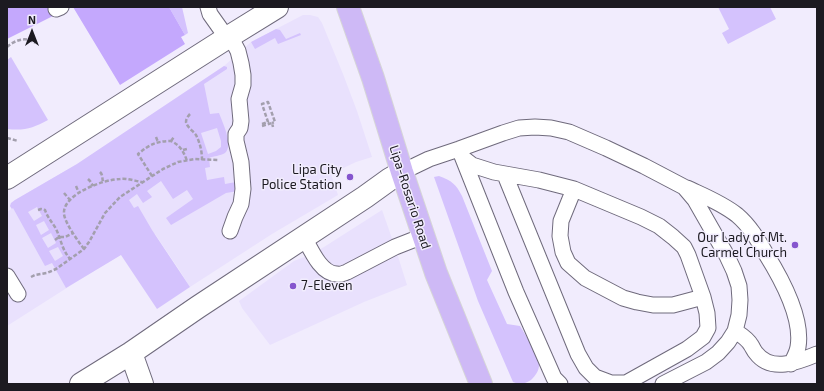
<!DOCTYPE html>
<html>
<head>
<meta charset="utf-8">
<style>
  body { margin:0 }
  #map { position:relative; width:824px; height:391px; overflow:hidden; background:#f1ecfd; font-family:"Exo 2",sans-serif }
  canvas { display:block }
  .frame { position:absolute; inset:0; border:8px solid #1c1a21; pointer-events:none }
  .north { position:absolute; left:12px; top:12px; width:40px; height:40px; -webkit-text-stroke:3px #f1ecfd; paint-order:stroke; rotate:0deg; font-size:11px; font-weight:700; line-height:16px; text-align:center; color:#1c1a21 }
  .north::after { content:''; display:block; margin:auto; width:14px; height:18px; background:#1c1a21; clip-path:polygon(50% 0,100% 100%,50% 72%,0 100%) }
</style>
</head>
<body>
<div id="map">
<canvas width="824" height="391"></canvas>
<div class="frame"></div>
<div class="north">N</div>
</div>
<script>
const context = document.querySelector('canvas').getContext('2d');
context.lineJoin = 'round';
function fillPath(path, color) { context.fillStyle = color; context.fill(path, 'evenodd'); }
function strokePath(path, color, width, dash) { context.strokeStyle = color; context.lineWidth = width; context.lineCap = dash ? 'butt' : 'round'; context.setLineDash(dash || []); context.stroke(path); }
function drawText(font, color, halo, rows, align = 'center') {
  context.font = font + ' "Exo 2",sans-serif'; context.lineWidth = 3; context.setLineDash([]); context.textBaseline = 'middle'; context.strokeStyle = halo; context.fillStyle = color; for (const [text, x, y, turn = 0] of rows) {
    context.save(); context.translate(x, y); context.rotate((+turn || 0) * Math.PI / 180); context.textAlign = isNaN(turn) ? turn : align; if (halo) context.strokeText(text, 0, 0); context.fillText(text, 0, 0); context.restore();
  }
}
const built = new Path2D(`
  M 303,15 L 310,15 L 318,17 L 322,23 L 343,74 L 357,111 L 372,157 L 356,162 L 331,174 L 338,195 L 272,234 L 190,287 L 178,268 L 155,234 L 73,284 L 7,326 L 7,212 L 11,209 L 10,206 L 11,203 L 15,200 L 77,164 L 224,66 L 251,42 Z
  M 382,210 L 395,247 L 407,285 L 364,302 L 270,345 L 242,308 L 239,301 L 294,261 L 312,254 L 324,247 Z`);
const green = new Path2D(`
  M 169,7 L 182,7 L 188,33 L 185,35 Z
  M 718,7 L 770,7 L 776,19 L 728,44 L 722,33 L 729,29 Z
  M 276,29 L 280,30 L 286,39 L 300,33 L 301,35 L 278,44 L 275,38 L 255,49 L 251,42 Z
  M 11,57 L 48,120 C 33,128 25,131 7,129 L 7,60 Z
  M 224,66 L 227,67 L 227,69 L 204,84 L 210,114 L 219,113 C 222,121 234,146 225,153 C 220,156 214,156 209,158 L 210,167 L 205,168 L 207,180 L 224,177 L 225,184 L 236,182 L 238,191 L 226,193 L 171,225 L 166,218 L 193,199 L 187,190 L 173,199 L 161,181 L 147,191 L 152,197 L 143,203 L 137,194 L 129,200 L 134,208 L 138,206 L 152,230 L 190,287 L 157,309 L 121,255 L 66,288 L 52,263 L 45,266 L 13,208 L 12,209 L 10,206 L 11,203 L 15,200 L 77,164 ZM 217,128 L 221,141 L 221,147 L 216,151 L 208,154 L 201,133 ZM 37,207 L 42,216 L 34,221 L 28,212 ZM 44,221 L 49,230 L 41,235 L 36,225 ZM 51,233 L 56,243 L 48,248 L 42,238 ZM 58,247 L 63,256 L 55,261 L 49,251 Z
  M 439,176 C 452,181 456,184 462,196 L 492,271 L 487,280 L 507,324 L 520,326 C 525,334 538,355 539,363 C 540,370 535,376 531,380 C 525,384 520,385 513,382 L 478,301 L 434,177 Z`);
const forest = new Path2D(`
  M 7,7 L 48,7 L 53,16 L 7,39 Z
  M 73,7 L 169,7 L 185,35 L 181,37 L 185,44 L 120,85 Z`);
const path = new Path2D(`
  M 7,47 C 15,40 26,36 35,43
  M 190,114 C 188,116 186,119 186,122 C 187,127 193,131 196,135 C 200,143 202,151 202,160
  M 262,124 L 268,122 L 262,104 L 268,102 L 275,122 L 272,123
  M 262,126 L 272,123 L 273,127
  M 156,137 L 158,142
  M 7,138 L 18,141
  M 171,141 L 174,137
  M 183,150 L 187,149
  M 100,172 C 103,175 102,178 103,182
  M 152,176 L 138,154 C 149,145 156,141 171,141 C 180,145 184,152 187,161
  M 88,179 L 90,181 L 93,186
  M 76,186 L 79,193
  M 64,193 L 70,200
  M 38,210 L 41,209 L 45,210 C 47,216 51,221 55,227 C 61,238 61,248 70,259
  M 55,240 L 59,237 L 65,237 L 73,233
  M 84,249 C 78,241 65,223 64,214 C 62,194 105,179 120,179 C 127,178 135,181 142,182
  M 31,277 L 35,275 L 47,273 L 56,269 L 84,249 L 89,242 L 105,213 L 120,197 L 163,169 L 178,162 L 195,159 L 219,160`);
const lane = new Path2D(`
  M 208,7 L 210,14 L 227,38
  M 56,9 L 61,7
  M 230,36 L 238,51 L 241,63 L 243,75 L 243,85 L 239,99 L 241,121 L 240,128 L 236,134 L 236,141 L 241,162 L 243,189 L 241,204 L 235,217 L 230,231
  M 462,156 L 516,292 L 554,378 L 560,384
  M 463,158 L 472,165 L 494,172 L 539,180 L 574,189 L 641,217 L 659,226 L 673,237 L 684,247 L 688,255 L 703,297 L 707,313 L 708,328 L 703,337 L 687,349 L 626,383 L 611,383 L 595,377 L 586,368 L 578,354 L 505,175
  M 402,172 L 429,159 L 459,149 L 503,133 L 519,128 L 535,127 L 551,128 L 569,132 L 606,148 L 644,166 L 684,187 L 695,200 L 727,256 L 734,271 L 739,286 L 740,300 L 739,315 L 735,331 L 728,342 L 718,353 L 706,362 L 663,384
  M 687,188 C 704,196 722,203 737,215 C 750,226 758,240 766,254 C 781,278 803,318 798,347 C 797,353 794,358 791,364
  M 574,189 L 561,221 L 560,236 L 563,252 L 568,263 L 585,278 L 623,298 L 637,302 L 653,305 L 673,305 L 703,297
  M 304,237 C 311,250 321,274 337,274 C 341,275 344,273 347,272 L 395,247 L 423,236
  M 7,276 L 18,294
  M 735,331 C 741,335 747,338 751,345 C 753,348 754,351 756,353 C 771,373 798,362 817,354`);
const street = new Path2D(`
  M 7,178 L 230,36 L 277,7
  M 131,353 L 142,384
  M 81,384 L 131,353 L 198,307 L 365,197 L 390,179 L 402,172`);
const primary = new Path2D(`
  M 348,7 L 373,78 L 402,172 L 436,273 L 481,384`);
const markers = [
  [350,177,4,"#8555ce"],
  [795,245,4,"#8555ce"],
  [293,286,4,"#8555ce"]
];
const poiNames = [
  ["Lipa City",342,170],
  ["Police Station",342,185],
  ["Our Lady of Mt.",787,238],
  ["Carmel Church",787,253],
  ["7-Eleven",301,286,"left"]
];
const streetNames = [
  ["Lipa-Rosario Road",410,197,72]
];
fillPath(built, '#e9e1fd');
fillPath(green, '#d4c2fd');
fillPath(forest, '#c4a8fd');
strokePath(lane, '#6f6a7c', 17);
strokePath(street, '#6f6a7c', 24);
strokePath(primary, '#d6d6d7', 24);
strokePath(path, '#a39fad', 2.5, [4, 2]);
strokePath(lane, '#fff', 15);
strokePath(street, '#fff', 22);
strokePath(primary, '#ceb9f6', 22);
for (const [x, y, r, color] of markers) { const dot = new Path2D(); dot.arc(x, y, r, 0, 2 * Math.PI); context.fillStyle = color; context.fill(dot); strokePath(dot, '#f1ecfd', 1.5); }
drawText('13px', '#1c1a21', '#f1ecfd', poiNames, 'right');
drawText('13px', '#1c1a21', '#f1ecfd', streetNames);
</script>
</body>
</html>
